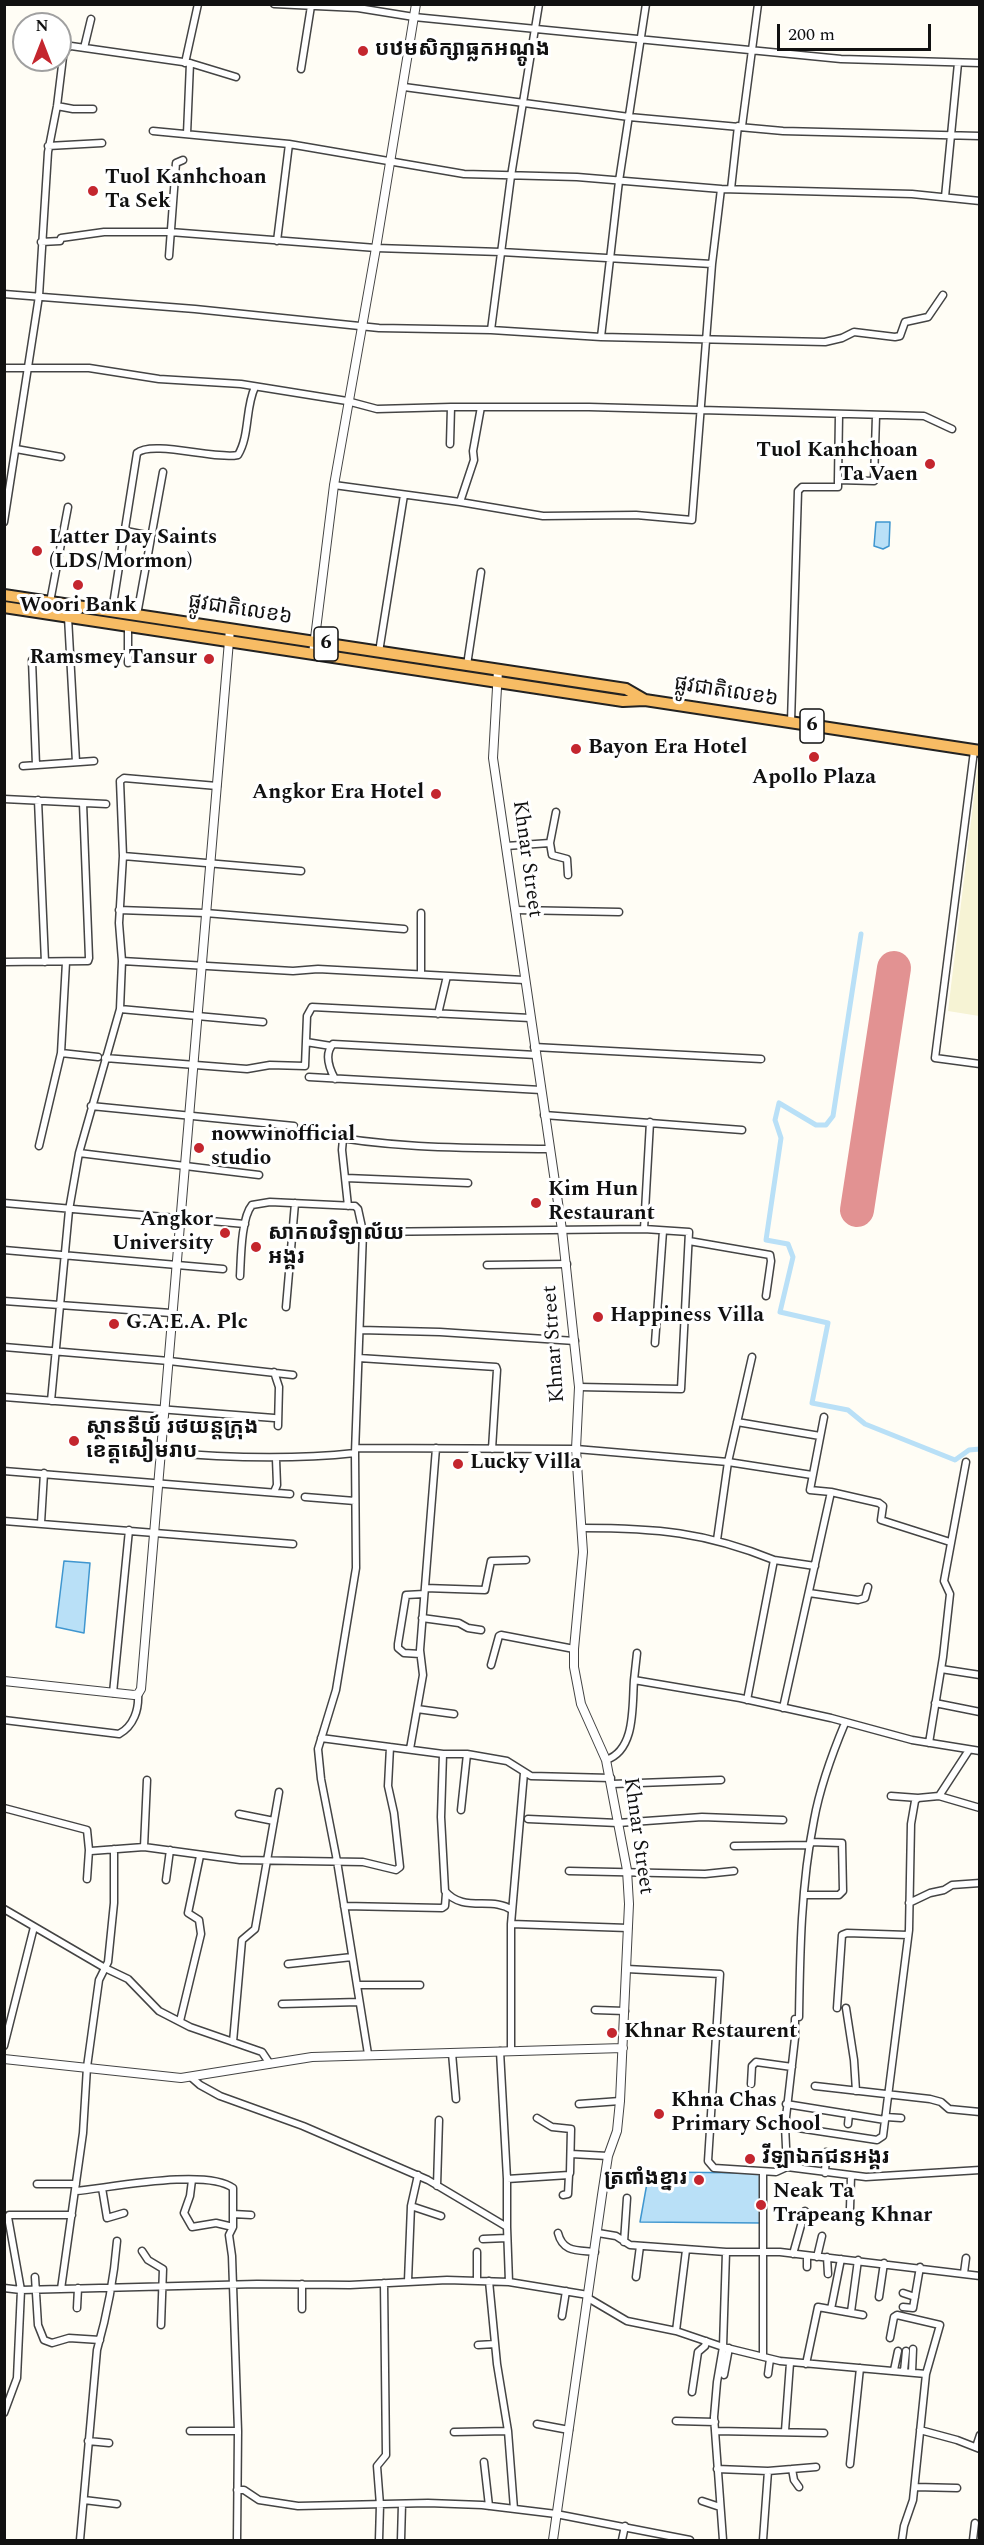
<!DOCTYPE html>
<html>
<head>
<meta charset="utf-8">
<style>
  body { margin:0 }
  #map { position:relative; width:984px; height:2545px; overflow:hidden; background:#fffdf5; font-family:Spectral,serif }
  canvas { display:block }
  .frame { position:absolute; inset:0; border:6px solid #111; pointer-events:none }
  .north { position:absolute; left:12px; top:12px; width:60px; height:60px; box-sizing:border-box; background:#fff; border:2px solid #a0a0a0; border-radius:50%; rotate:0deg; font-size:16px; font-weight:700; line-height:24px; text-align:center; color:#111 }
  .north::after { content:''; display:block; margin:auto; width:21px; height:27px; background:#c4262e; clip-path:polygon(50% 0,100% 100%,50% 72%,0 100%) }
  .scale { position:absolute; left:777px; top:24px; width:154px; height:27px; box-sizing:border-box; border:3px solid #111; border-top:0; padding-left:8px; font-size:18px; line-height:21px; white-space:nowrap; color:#111; -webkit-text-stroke:4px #fff; paint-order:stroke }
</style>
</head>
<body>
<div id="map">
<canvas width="984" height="2545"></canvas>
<div class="frame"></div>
<div class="north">N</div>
<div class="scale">200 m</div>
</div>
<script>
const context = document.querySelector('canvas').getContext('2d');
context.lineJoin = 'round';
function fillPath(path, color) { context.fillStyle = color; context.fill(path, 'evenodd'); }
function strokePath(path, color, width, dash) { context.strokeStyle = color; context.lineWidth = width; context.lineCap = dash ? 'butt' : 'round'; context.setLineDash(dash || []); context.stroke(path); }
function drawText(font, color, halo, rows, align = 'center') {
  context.font = font + ' Spectral,"Noto Sans Khmer",serif'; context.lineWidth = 6; context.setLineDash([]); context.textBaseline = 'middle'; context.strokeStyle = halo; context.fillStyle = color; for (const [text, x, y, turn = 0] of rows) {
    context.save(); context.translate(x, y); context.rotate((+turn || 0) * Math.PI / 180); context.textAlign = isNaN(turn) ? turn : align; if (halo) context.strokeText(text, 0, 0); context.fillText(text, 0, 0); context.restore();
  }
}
const farmland = new Path2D(`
  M 979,755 L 979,1016 L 948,1011 Z`);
const water = new Path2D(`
  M 876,522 L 890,522 L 889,546 L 883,549 L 874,546 Z
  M 64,1561 L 90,1563 L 84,1633 L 56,1627 Z
  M 649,2172 L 762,2173 L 762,2223 L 640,2222 Z`);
const canal = new Path2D(`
  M 861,934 L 833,1116 L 826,1125 L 816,1125 L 779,1103 L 775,1120 L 781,1138 L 766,1240 L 788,1244 L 793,1257 L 780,1312 L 828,1323 L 812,1403 L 848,1410 L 865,1424 L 955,1460 L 969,1450 L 980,1449`);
const runway = new Path2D(`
  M 857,1210 L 894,968`);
const minor = new Path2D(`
  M 274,4 L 358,8 L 414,17 L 841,59 L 980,63
  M 84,48 L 91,19
  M 185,63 L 198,4
  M 301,69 L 311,6
  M 404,87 L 629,117 L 783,131 L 980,136
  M 57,106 L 73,109 L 93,109
  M 742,126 L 758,4
  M 153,131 L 289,144 L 464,174 L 577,177 L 721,189 L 912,194 L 980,201
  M 187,134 L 190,63
  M 48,146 L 102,143
  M 731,189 L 738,126
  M 945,197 L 958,63
  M 277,241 L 289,144
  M 41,242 L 60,241 L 61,238 L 104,232 L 170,232 L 376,248 L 501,252 L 712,264
  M 169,256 L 176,163 L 183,160
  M 4,294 L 195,309 L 379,328 L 491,330 L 601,337 L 825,342 L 842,338 L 854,332 L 895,337 L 900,336 L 905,322 L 928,317 L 943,295
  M 491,330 L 511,176 L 539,4
  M 601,337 L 619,181 L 646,4
  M 4,368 L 89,368 L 159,379 L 241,384 L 347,401 L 377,409 L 451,407 L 589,407 L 924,416 L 952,429
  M 450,444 L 451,407
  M 16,449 L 61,457
  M 838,480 L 839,415
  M 334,485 L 460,502 L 543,516 L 636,515 L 692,520 L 712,264 L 721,189
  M 460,502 L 474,460 L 473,451 L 481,407
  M 4,522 L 39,296 L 48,152 L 57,106 L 64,49 L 71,46 L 190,63 L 236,77
  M 126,531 L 151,536
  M 50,602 L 68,507
  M 112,611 L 137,453 C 152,440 216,460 238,455 C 250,435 245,408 255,387
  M 137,615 L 163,472
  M 68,617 L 76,762
  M 128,626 L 128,663
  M 379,652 L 404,495
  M 467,665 L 481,572
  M 791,722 L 798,491 L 802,487 L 838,487 L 838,480 L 874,481 L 876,416
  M 974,751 L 935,1058 L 980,1064
  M 36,765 L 32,660 L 70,660
  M 23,766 L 94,761
  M 4,799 L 106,804
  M 38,800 L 45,962
  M 550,843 L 556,812
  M 506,846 L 550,843 L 552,855 L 567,859 L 568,875
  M 123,856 L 301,871
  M 119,910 L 205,913 L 404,929
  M 515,910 L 619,912
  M 421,913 L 421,974
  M 122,961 L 293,971 L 318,969 L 524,980
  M 4,962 L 88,961 L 89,958 L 83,803
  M 120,1009 L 263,1022
  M 438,1014 L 447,976
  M 306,1042 L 331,1046
  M 534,1047 L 761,1059
  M 61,1053 L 98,1057
  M 105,1058 L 247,1069 L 270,1065 L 305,1066 L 307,1016 L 312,1007 L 530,1018
  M 309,1077 L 541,1090
  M 335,1079 C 329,1068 324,1054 333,1044 L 536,1055
  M 91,1106 L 294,1126
  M 544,1115 L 742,1130
  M 313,1133 C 391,1149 471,1148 549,1149
  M 343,1139 L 342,1150 L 348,1206
  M 39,1146 L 61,1053 L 66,962
  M 79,1153 L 259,1175
  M 346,1178 L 468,1183
  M 4,1203 L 245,1224
  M 644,1229 L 650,1122
  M 363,1232 L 644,1229 L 689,1232 L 681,1389 L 579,1387
  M 689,1241 L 770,1255 L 771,1261 L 766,1296
  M 4,1250 L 223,1269
  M 487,1265 L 567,1264
  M 240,1276 C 241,1258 241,1218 252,1205 L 270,1202 L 355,1206 L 358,1209 L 363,1232 L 355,1453 L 356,1568 L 336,1690 L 318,1749 L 321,1779 L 337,1861 L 368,2054
  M 4,1301 L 171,1313
  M 286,1307 L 295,1203
  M 360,1330 L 440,1332 L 575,1341
  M 655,1343 L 663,1231
  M 4,1347 L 169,1361 L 293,1375
  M 359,1358 L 496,1367 L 497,1370 L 492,1449
  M 274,1372 L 279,1387 L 278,1426
  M 4,1397 L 274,1418
  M 51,1401 L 69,1210 L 79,1153 L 120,1009 L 122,961 L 119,923 L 123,856 L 120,781 L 124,778 L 217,786
  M 824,1417 L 810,1490 L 831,1492 L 879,1503 L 883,1506 L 881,1520 L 950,1542
  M 737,1422 L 820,1436
  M 356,1448 L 576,1449 L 728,1462 L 812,1475
  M 161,1452 C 226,1458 290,1460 355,1453
  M 4,1471 L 290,1494
  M 274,1492 L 277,1485 L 276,1459
  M 305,1497 L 355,1501
  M 4,1521 L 293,1544
  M 41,1523 L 44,1473
  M 582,1528 C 656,1528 705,1532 774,1560 L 747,1700
  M 717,1540 L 728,1462 L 752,1357
  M 774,1560 L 815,1566
  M 425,1588 L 485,1590 L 491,1561 L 526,1560
  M 809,1593 L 858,1600 L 865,1598 L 868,1587
  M 422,1618 L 459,1623 L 468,1628 L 481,1630
  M 420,1654 L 404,1653 L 398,1648 L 398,1644 L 406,1595 L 424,1594
  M 491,1665 L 499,1636 L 501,1635 L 574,1649
  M 941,1669 L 980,1675
  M 634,1680 L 637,1653
  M 113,1693 L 129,1530
  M 935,1703 L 980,1712
  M 783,1708 L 831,1492
  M 417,1709 L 454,1714
  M 4,1720 L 119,1734 C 134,1726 139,1709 138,1694
  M 321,1738 L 443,1754 L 467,1754 L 507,1761 L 531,1776 L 611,1778
  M 929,1743 L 943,1657 L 950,1594 L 944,1581 L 966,1462
  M 410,1749 L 423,1675 L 420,1650 L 436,1448
  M 443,1754 L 441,1817 L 445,1891 C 463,1913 492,1896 512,1910
  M 606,1760 C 636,1750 632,1706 634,1680 L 740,1698 L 831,1718 L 912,1740 L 980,1751
  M 612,1784 L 721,1780
  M 891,1796 L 918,1798
  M 939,1796 L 969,1750
  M 4,1808 L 87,1830 L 89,1850 L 91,1851 L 144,1847 L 240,1860 L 363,1862 L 396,1870 L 400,1867 L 394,1813 L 388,1786 L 390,1747
  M 461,1810 L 467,1754
  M 239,1814 L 274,1821
  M 528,1819 L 618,1823 L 702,1817 L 783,1820
  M 734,1846 L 810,1845
  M 144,1847 L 147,1780
  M 569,1871 L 705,1874 L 734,1871
  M 87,1879 L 89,1850
  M 166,1880 L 170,1850
  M 804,1895 L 839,1895 L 843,1891 L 842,1843 L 810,1842
  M 909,1903 L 930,1893 L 944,1890 L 952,1885 L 980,1883
  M 344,1906 L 442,1908 L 445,1906 L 446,1893
  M 4,1909 L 105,1968 L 128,1979 L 159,2011 L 190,2027 L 262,2052 L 270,2064
  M 511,1924 L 628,1928
  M 288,1964 L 352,1957
  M 627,1969 L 720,1974 L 708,2161 L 714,2168 L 776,2172 L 787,2167 L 866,2177 L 980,2170
  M 357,1985 L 420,1985
  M 282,2004 L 359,2002
  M 837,2008 L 842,1935 L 847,1933 L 908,1935
  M 846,2008 L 854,2060 L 856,2091
  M 595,2010 L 625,2011
  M 799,2017 C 800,1952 801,1885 814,1820 C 820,1787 832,1754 845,1723
  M 180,2021 L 201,1934 L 199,1920 L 188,1913 L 200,1856
  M 233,2042 L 242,1940 L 255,1929 L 279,1792
  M 4,2046 L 34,1927
  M 500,2051 L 507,2179
  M 511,2051 L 511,1924 L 524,1773
  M 452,2053 L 456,2099
  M 192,2078 L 200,2085 L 220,2096 L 303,2126 L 428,2180 L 507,2227 L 509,2282
  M 751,2084 L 752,2066 L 756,2062 L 792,2067
  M 815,2086 L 930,2099 L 941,2102 L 949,2109 L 980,2112
  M 579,2104 L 620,2101
  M 786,2104 L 885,2120
  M 886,2117 L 901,2118
  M 848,2124 L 849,2114
  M 785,2126 L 877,2140 L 883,2136 L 909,1930 L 911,1824 L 915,1801 L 918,1798 L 939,1796 L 980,1808
  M 571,2154 L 608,2156
  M 787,2167 L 785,2126 L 795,2038 L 795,2019
  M 763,2172 L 763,2356
  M 825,2173 L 826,2152
  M 192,2180 L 190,2196 L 184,2213 L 192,2227 L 216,2223 L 233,2227
  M 37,2184 L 76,2184
  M 437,2186 L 439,2120
  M 102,2188 L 107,2218 L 124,2213
  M 76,2191 C 109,2188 206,2168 233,2188 L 233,2227 L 229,2235 L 232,2256 L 238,2431 L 237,2540
  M 563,2195 L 568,2194 L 569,2175
  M 411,2206 L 441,2216
  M 850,2208 L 851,2176
  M 233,2214 L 251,2215
  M 507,2227 L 507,2179 L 569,2175 L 570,2173 L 571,2129 L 552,2127 L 537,2118
  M 558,2233 C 563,2253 578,2250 595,2252
  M 598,2233 L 616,2236 L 630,2245 L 726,2252 L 780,2252 L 980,2276
  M 483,2239 L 507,2238
  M 624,2242 L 627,2198
  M 142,2251 L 148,2260 L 163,2269 L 161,2325
  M 793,2254 L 805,2211
  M 817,2257 L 822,2236
  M 827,2257 L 828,2274
  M 807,2267 L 807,2256
  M 964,2273 L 966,2258
  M 35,2277 L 38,2325 L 44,2340 L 52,2343 L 69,2338 L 100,2340
  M 636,2277 L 640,2246
  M 408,2281 L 411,2206 L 418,2175
  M 477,2281 L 477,2252
  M 489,2281 L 497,2364 L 508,2431 L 514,2509
  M 302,2284 L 302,2309
  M 4,2288 L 21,2290 L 257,2284 L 350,2285 L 447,2280 L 509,2282 L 588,2295
  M 61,2289 L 83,2133 L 87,2067 L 99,1980 L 108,1962 L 114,1903 L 114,1849
  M 903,2293 L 915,2297
  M 879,2297 L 884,2263
  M 588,2298 L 627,2321 L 676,2331 L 723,2347 L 780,2361 L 926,2374
  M 903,2307 L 913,2308 L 920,2267
  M 77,2308 L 78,2288
  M 831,2309 L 841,2259
  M 851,2312 L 858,2260
  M 562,2316 L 566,2291
  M 676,2331 L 686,2250
  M 890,2338 L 894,2317 L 897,2315 L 940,2325 L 926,2374 L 913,2500 L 904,2526 L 902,2540
  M 478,2345 L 495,2344
  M 806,2364 L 818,2307 L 863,2315
  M 894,2370 L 898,2351
  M 904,2371 L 906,2351
  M 912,2372 L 913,2349
  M 768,2374 L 770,2359
  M 724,2375 L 729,2348
  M 692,2392 L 698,2352 L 705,2346 L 706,2341
  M 4,2413 L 17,2378 L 21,2290 L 8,2217 L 9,2215 L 72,2215
  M 676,2421 L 715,2422
  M 537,2424 L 569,2430
  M 920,2430 L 957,2440 L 980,2449
  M 190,2431 L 238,2431
  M 715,2431 L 824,2433
  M 785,2431 L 790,2363
  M 454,2432 L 508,2431
  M 88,2441 L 109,2443
  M 976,2447 L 980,2435
  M 484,2462 L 489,2506
  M 850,2464 L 860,2368
  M 717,2469 L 768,2471 L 816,2467
  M 792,2469 L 794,2480 L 799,2487
  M 915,2487 L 957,2488
  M 237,2490 L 244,2490 L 259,2500 L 298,2506 L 428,2503 L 482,2505 L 556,2514 L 690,2540
  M 84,2500 L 117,2504
  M 702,2501 L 720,2507
  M 80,2540 L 97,2350 C 107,2315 114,2278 117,2241
  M 379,2540 L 380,2505 L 377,2466 L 386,2455 L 384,2283
  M 401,2540 L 402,2504
  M 622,2540 L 625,2526
  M 723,2540 L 714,2417 L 717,2382 L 723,2347 L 726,2252
  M 763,2540 L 768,2471
  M 973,2540 L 975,2523`);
const tertiary = new Path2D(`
  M 313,654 L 334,485 L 376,248 L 416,4
  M 498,670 L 493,758 L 562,1230 L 579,1387 L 576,1449 L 583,1552 L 574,1649 L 574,1667 L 581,1704 L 606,1760 L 627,1870 L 629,1904 L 620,2101 L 617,2131 L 608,2156 L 602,2195 L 553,2540
  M 4,1681 L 134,1695 L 138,1694 L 141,1689 L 230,629
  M 4,2059 L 181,2078 L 312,2057 L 623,2048`);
const trunk = new Path2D(`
  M 4,595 L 626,689 L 645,700
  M 4,607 L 623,701 L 645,700 L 980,751`);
const markers = [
  [363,51,6,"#c4262e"],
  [93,191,6,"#c4262e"],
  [930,464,6,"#c4262e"],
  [37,551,6,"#c4262e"],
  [78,585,6,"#c4262e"],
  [209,659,6,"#c4262e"],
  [576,749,6,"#c4262e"],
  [814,757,6,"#c4262e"],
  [436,794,6,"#c4262e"],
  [199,1148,6,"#c4262e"],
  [536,1203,6,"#c4262e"],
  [225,1233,6,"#c4262e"],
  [256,1247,6,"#c4262e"],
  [598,1317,6,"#c4262e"],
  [114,1324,6,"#c4262e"],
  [74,1441,6,"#c4262e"],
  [458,1464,6,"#c4262e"],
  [612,2033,6,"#c4262e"],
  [659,2114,6,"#c4262e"],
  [750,2159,6,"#c4262e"],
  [699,2180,6,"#c4262e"],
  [761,2205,6,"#c4262e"]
];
const shields = [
  [326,644,24],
  [812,726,24]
];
const shieldNames = [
  ["6",326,644],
  ["6",812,726]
];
const poiNames = [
  ["បឋមសិក្សាធ្លកអណ្តូង",375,51],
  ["Tuol Kanhchoan",105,179],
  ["Ta Sek",105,203],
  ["Tuol Kanhchoan",918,452,"right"],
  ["Ta Vaen",918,476,"right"],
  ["Latter Day Saints",49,539],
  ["(LDS/Mormon)",49,563],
  ["Woori Bank",78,607,"center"],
  ["Ramsmey Tansur",197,659,"right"],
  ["Bayon Era Hotel",588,749],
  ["Apollo Plaza",814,779,"center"],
  ["Angkor Era Hotel",424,794,"right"],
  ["nowwinofficial",211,1136],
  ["studio",211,1160],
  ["Kim Hun",548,1191],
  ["Restaurant",548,1215],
  ["Angkor",213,1221,"right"],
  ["University",213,1245,"right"],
  ["សាកលវិទ្យាល័យ",268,1235],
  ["អង្គរ",268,1259],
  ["Happiness Villa",610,1317],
  ["G.A.E.A. Plc",126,1324],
  ["ស្ថាននីយ៍ រថយន្តក្រុង",86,1429],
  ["ខេត្តសៀមរាប",86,1453],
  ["Lucky Villa",470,1464],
  ["Khnar Restaurent",624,2033],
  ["Khna Chas",671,2102],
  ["Primary School",671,2126],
  ["វីឡាឯកជនអង្គរ",762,2159],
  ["ត្រពាំងខ្នារ",687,2180,"right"],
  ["Neak Ta",773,2193],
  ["Trapeang Khnar",773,2217]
];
const streetNames = [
  ["ផ្លូវជាតិលេខ៦",240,611,9],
  ["ផ្លូវជាតិលេខ៦",726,693,9],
  ["Khnar Street",526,859,82],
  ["Khnar Street",555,1344,-94],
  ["Khnar Street",637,1836,82]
];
fillPath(farmland, '#f6f3d4');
fillPath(water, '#b9e0f7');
strokePath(water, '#3f96cf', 1.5);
strokePath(canal, '#b9e0f7', 5);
strokePath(runway, '#e29292', 34);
strokePath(minor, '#444', 9);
strokePath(tertiary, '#444', 10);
strokePath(trunk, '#222', 14);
strokePath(minor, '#fff', 6);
strokePath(tertiary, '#fff', 8);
strokePath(trunk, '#f7bc64', 10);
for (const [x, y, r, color] of markers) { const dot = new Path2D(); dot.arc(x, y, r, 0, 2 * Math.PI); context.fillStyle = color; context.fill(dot); strokePath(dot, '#fff', 2); }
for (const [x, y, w] of shields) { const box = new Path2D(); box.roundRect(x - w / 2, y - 17, w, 34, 4.5); context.fillStyle = '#fff'; context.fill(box); strokePath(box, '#111', 1.5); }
drawText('bold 20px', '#111', null, shieldNames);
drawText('bold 21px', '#111', '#fff', poiNames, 'left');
drawText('21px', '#111', '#fff', streetNames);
</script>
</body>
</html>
